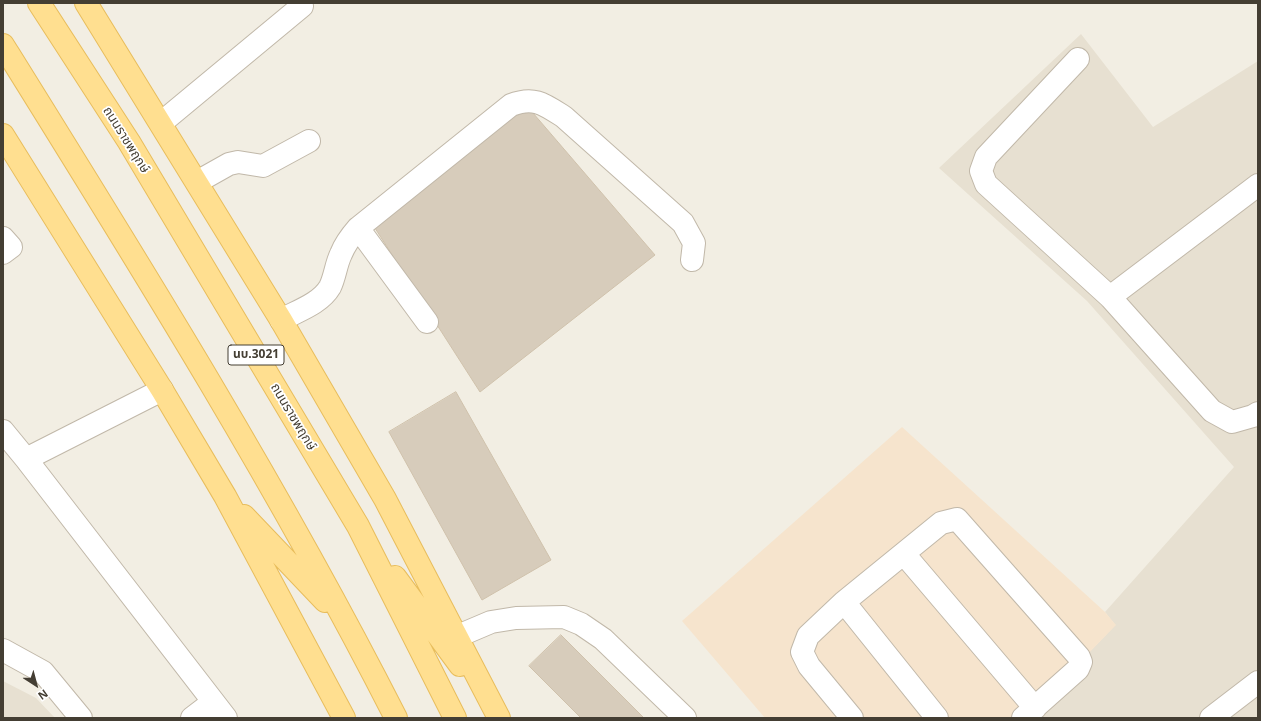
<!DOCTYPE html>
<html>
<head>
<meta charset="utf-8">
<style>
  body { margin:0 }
  #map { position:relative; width:1261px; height:721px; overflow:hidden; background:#f2eee3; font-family:"Open Sans",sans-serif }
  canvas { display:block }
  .frame { position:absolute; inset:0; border:4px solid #443e33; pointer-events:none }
  .north { position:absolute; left:16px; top:665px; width:40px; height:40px; -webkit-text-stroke:3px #fff; paint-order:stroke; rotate:144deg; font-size:11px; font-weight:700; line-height:16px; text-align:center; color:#443e33 }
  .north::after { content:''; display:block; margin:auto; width:14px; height:18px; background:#443e33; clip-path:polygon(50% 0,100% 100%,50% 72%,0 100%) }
</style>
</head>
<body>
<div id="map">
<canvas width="1261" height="721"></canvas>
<div class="frame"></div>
<div class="north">N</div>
</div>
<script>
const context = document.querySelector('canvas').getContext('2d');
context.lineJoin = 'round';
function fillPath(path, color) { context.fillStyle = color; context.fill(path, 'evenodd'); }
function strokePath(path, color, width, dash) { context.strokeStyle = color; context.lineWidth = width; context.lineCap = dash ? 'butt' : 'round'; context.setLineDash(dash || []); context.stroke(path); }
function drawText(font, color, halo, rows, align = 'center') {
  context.font = font + ' "Open Sans","Noto Sans Thai",sans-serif'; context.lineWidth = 3.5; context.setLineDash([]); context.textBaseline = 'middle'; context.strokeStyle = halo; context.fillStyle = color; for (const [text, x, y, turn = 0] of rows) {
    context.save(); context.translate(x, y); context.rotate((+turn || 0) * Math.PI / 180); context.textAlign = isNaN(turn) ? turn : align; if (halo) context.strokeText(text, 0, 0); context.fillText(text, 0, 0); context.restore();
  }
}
const residential = new Path2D(`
  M 1081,34 L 1153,127 L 1258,61 L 1258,718 L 1026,718 L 1115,625 L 1105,612 L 1234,467 L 1087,301 L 939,168 Z
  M 3,681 L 36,698 L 55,718 L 3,718 Z`);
const commercial = new Path2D(`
  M 902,427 L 1105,612 L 1116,625 L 1026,718 L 765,718 L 682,621 Z`);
const building = new Path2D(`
  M 527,106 L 655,255 L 480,392 L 373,225 Z
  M 456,392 L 551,560 L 482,600 L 389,432 Z
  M 561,635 L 644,718 L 581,718 L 529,666 Z`);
const minor = new Path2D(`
  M 1078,59 L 986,157 L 981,171 L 986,184 L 1110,297 L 1212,411 L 1232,422 L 1253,416 L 1258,413
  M 161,123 L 302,6
  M 197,182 L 229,164 L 238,162 L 263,166 L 309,141
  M 358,228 L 427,322
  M 3,238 L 11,247 L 3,253
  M 1110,297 L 1258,185
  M 281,320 C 297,311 320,304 330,287 C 335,277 336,264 341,254 C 345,244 351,236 358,228 L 511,105 C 534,96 544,104 564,117 L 683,223 L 694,243 L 692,260
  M 3,431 L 26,459 L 162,390
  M 26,459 L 226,718
  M 904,554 L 1035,708
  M 844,602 L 937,718
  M 458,636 L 491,622 L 516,618 L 564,617 L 581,624 L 603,639 L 685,718
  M 3,650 L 43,672 L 81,718
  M 192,718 L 213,702
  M 852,718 L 809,666 L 802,652 L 808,636 L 844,602 L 941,523 L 957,519 L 1079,657 L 1081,662 L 1078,669 L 1023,718
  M 1211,718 L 1258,682`);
const major = new Path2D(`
  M 39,3 L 129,142 L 358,526 L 455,718
  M 86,3 L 281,320 L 385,499 L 499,718
  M 3,45 C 140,265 278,486 396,718
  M 3,135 L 162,390 L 225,496 L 344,718
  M 244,516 L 325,601
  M 395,577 L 460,665`);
const shields = [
  [256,355,56]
];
const shieldNames = [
  ["นบ.3021",256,355]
];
const streetNames = [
  ["ถนนราชพฤกษ์",126,140,58],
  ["ถนนราชพฤกษ์",293,417,59]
];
fillPath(residential, '#e7e0d1');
fillPath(commercial, '#f6e4cd');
fillPath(building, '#d7ccbb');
strokePath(building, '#cfc1ab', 1);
strokePath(minor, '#c1b8a9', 24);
strokePath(major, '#e8bd5c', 24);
strokePath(minor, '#fff', 22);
strokePath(major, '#ffdf90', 22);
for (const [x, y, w] of shields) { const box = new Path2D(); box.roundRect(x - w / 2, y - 10, w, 20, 3); context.fillStyle = '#fff'; context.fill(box); strokePath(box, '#443e33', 1); }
drawText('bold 12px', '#443e33', null, shieldNames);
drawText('13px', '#443e33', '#fff', streetNames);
</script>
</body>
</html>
